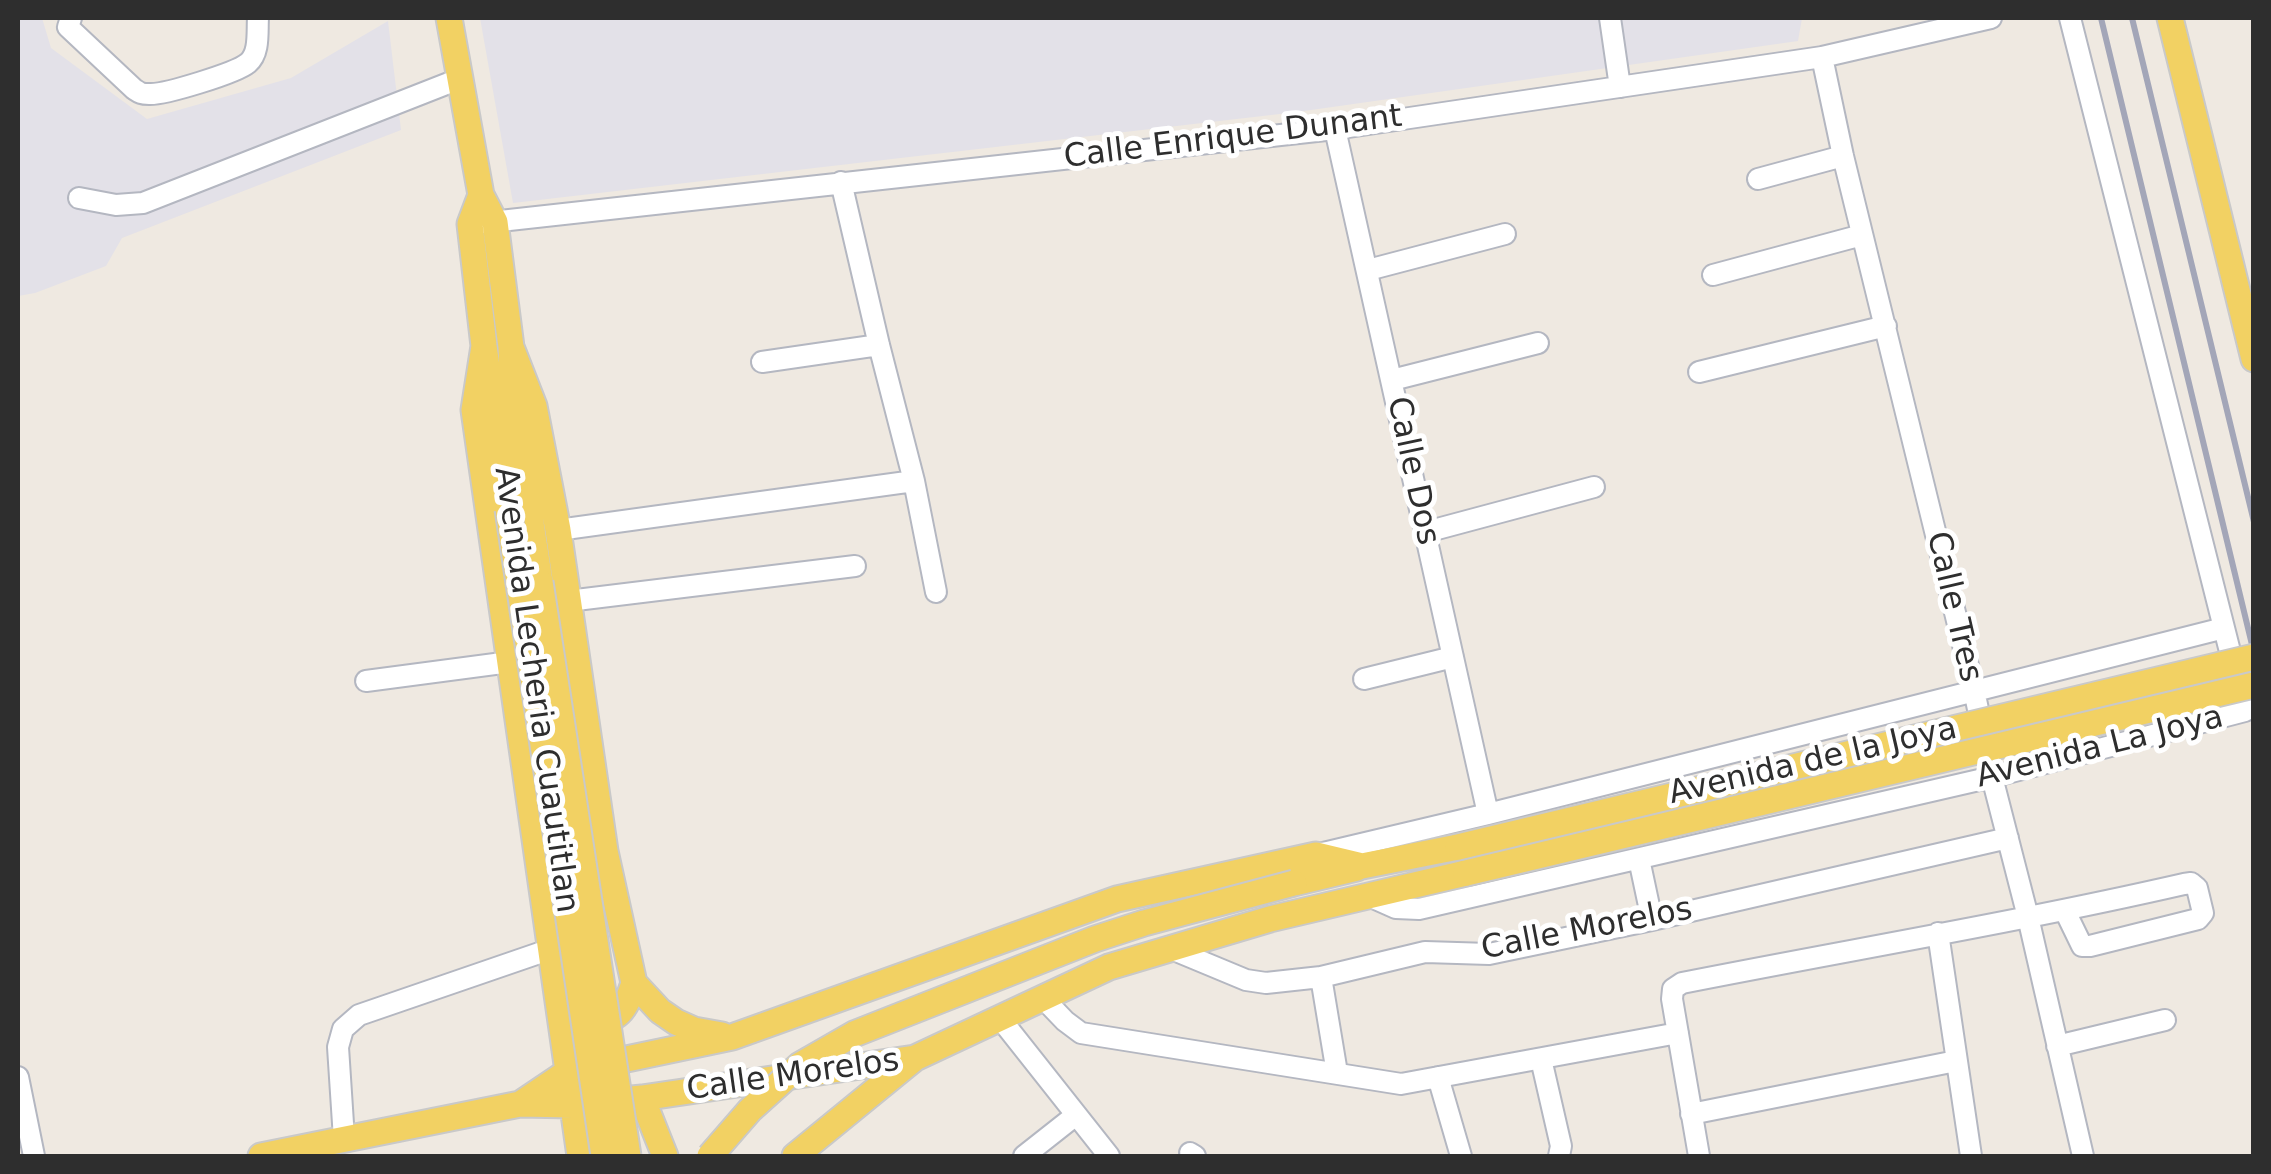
<!DOCTYPE html>
<html>
<head>
<meta charset="utf-8">
<style>
  body { margin:0 }
  #map { position:relative; width:2271px; height:1174px; overflow:hidden; background:#efe9e1; font-family:"DejaVu Sans",sans-serif }
  canvas { display:block }
  .frame { position:absolute; inset:0; border:20px solid #2e2e2e; pointer-events:none }
</style>
</head>
<body>
<div id="map">
<canvas width="2271" height="1174"></canvas>
<div class="frame"></div>
</div>
<script>
const context = document.querySelector('canvas').getContext('2d');
context.lineJoin = 'round';
function fillPath(path, color) { context.fillStyle = color; context.fill(path, 'evenodd'); }
function strokePath(path, color, width, dash) { context.strokeStyle = color; context.lineWidth = width; context.lineCap = dash ? 'butt' : 'round'; context.setLineDash(dash || []); context.stroke(path); }
function drawText(font, color, halo, rows, align = 'center') {
  context.font = font + ' "DejaVu Sans",sans-serif'; context.lineWidth = 10; context.setLineDash([]); context.textBaseline = 'middle'; context.strokeStyle = halo; context.fillStyle = color; for (const [text, x, y, turn = 0] of rows) {
    context.save(); context.translate(x, y); context.rotate((+turn || 0) * Math.PI / 180); context.textAlign = isNaN(turn) ? turn : align; if (halo) context.strokeText(text, 0, 0); context.fillText(text, 0, 0); context.restore();
  }
}
const industrial = new Path2D(`
  M 18,18 L 42,18 L 51,48 L 147,119 L 291,78 L 388,21 L 401,130 L 122,238 L 106,266 L 35,293 L 18,296 Z
  M 480,18 L 1802,18 L 1798,41 L 1297,112 L 513,203 Z`);
const minor = new Path2D(`
  M 71,18 L 68,27 L 134,89 C 140,93 141,94 149,94 C 164,95 236,73 248,63 C 260,53 257,32 258,18
  M 1610,18 L 1620,87
  M 1822,57 L 1843,156 L 1974,690 L 1992,777 L 2028,917 L 2083,1156
  M 1335,129 L 1488,814
  M 1758,179 L 1843,156
  M 841,182 L 879,345 L 914,481 L 936,592
  M 79,198 L 116,205 L 143,203 L 459,79
  M 482,223 L 1335,129 L 1822,57 L 1991,18
  M 1368,270 L 1505,234
  M 1713,275 L 1862,235
  M 762,362 L 879,345
  M 1699,372 L 1886,326
  M 1392,380 L 1538,343
  M 558,530 L 914,481
  M 1426,532 L 1594,487
  M 568,601 L 855,566
  M 1364,679 L 1453,657
  M 366,681 L 510,662
  M 1319,854 L 1488,814 L 2224,628
  M 1639,859 L 1652,920
  M 1369,896 L 1396,908 L 1419,909 L 1992,777 L 2245,711 L 2070,18
  M 1938,933 L 1971,1156
  M 1169,948 L 1246,980 L 1266,983 L 1321,977 L 1425,952 L 1489,954 L 1652,920 L 2008,838
  M 1321,977 L 1337,1073
  M 1042,997 L 1065,1021 L 1081,1033 L 1401,1084 L 1678,1033
  M 999,1017 L 1109,1156
  M 2057,1046 L 2165,1020
  M 1541,1059 L 1561,1146 L 1559,1156
  M 18,1077 L 34,1156
  M 1438,1077 L 1461,1156
  M 1691,1114 L 1956,1061
  M 344,1139 L 338,1047 L 343,1029 L 359,1015 L 551,949
  M 1190,1153 L 1195,1156
  M 1024,1156 L 1076,1115
  M 1699,1156 L 1672,999 L 1673,989 L 1682,983 C 1849,950 2018,922 2184,884 L 2191,883 L 2197,888 L 2203,913 L 2198,919 L 2090,946 L 2082,946 L 2065,911`);
const major = new Path2D(`
  M 449,18 L 481,195 L 495,222 L 511,347 L 513,404 L 540,582
  M 2170,18 L 2254,359
  M 481,195 L 470,224 L 484,346 L 508,509
  M 484,346 L 474,410 L 580,1156
  M 511,347 L 534,406 L 558,530 L 605,851 L 634,983 L 660,1011 L 676,1022 L 694,1030 L 722,1035
  M 1294,883 L 1357,868
  M 587,1024 C 619,1021 625,1011 634,983
  M 642,1098 L 665,1156
  M 520,1104 L 569,1071 L 732,1037 L 1117,899 L 1316,855 L 1362,866 L 1458,847
  M 261,1156 L 520,1104 L 573,1105 L 642,1098 L 915,1058 L 1109,967 L 1270,919 L 1466,873
  M 795,1156 L 915,1058`);
const rail = new Path2D(`
  M 2101,18 L 2254,653
  M 2132,18 L 2254,522`);
const majorBridge = new Path2D(`
  M 508,509 L 604,1156
  M 540,582 L 628,1156
  M 1458,847 L 2254,657
  M 1466,873 L 2254,685
  M 710,1156 L 750,1110 L 800,1065 L 854,1034 L 1095,939 L 1144,923 L 1294,883`);
const streetNames = [
  ["Calle Enrique Dunant",1233,138,-7],
  ["Calle Dos",1412,471,78],
  ["Calle Tres",1953,607,77],
  ["Avenida Lecheria Cuautitlan",535,690,82],
  ["Avenida La Joya",2100,748,-14],
  ["Avenida de la Joya",1813,762,-13],
  ["Calle Morelos",1587,930,-11],
  ["Calle Morelos",793,1076,-8]
];
fillPath(industrial, '#e3e1e8');
strokePath(minor, '#b4b7c1', 24);
strokePath(major, '#c9c9c9', 29);
strokePath(minor, '#fff', 20);
strokePath(major, '#f2d163', 25);
strokePath(rail, '#a3a6b8', 6);
strokePath(majorBridge, '#c9c9c9', 29, []);
strokePath(majorBridge, '#f2d163', 25);
drawText('32px', '#2e2e2e', '#fff', streetNames);
</script>
</body>
</html>
